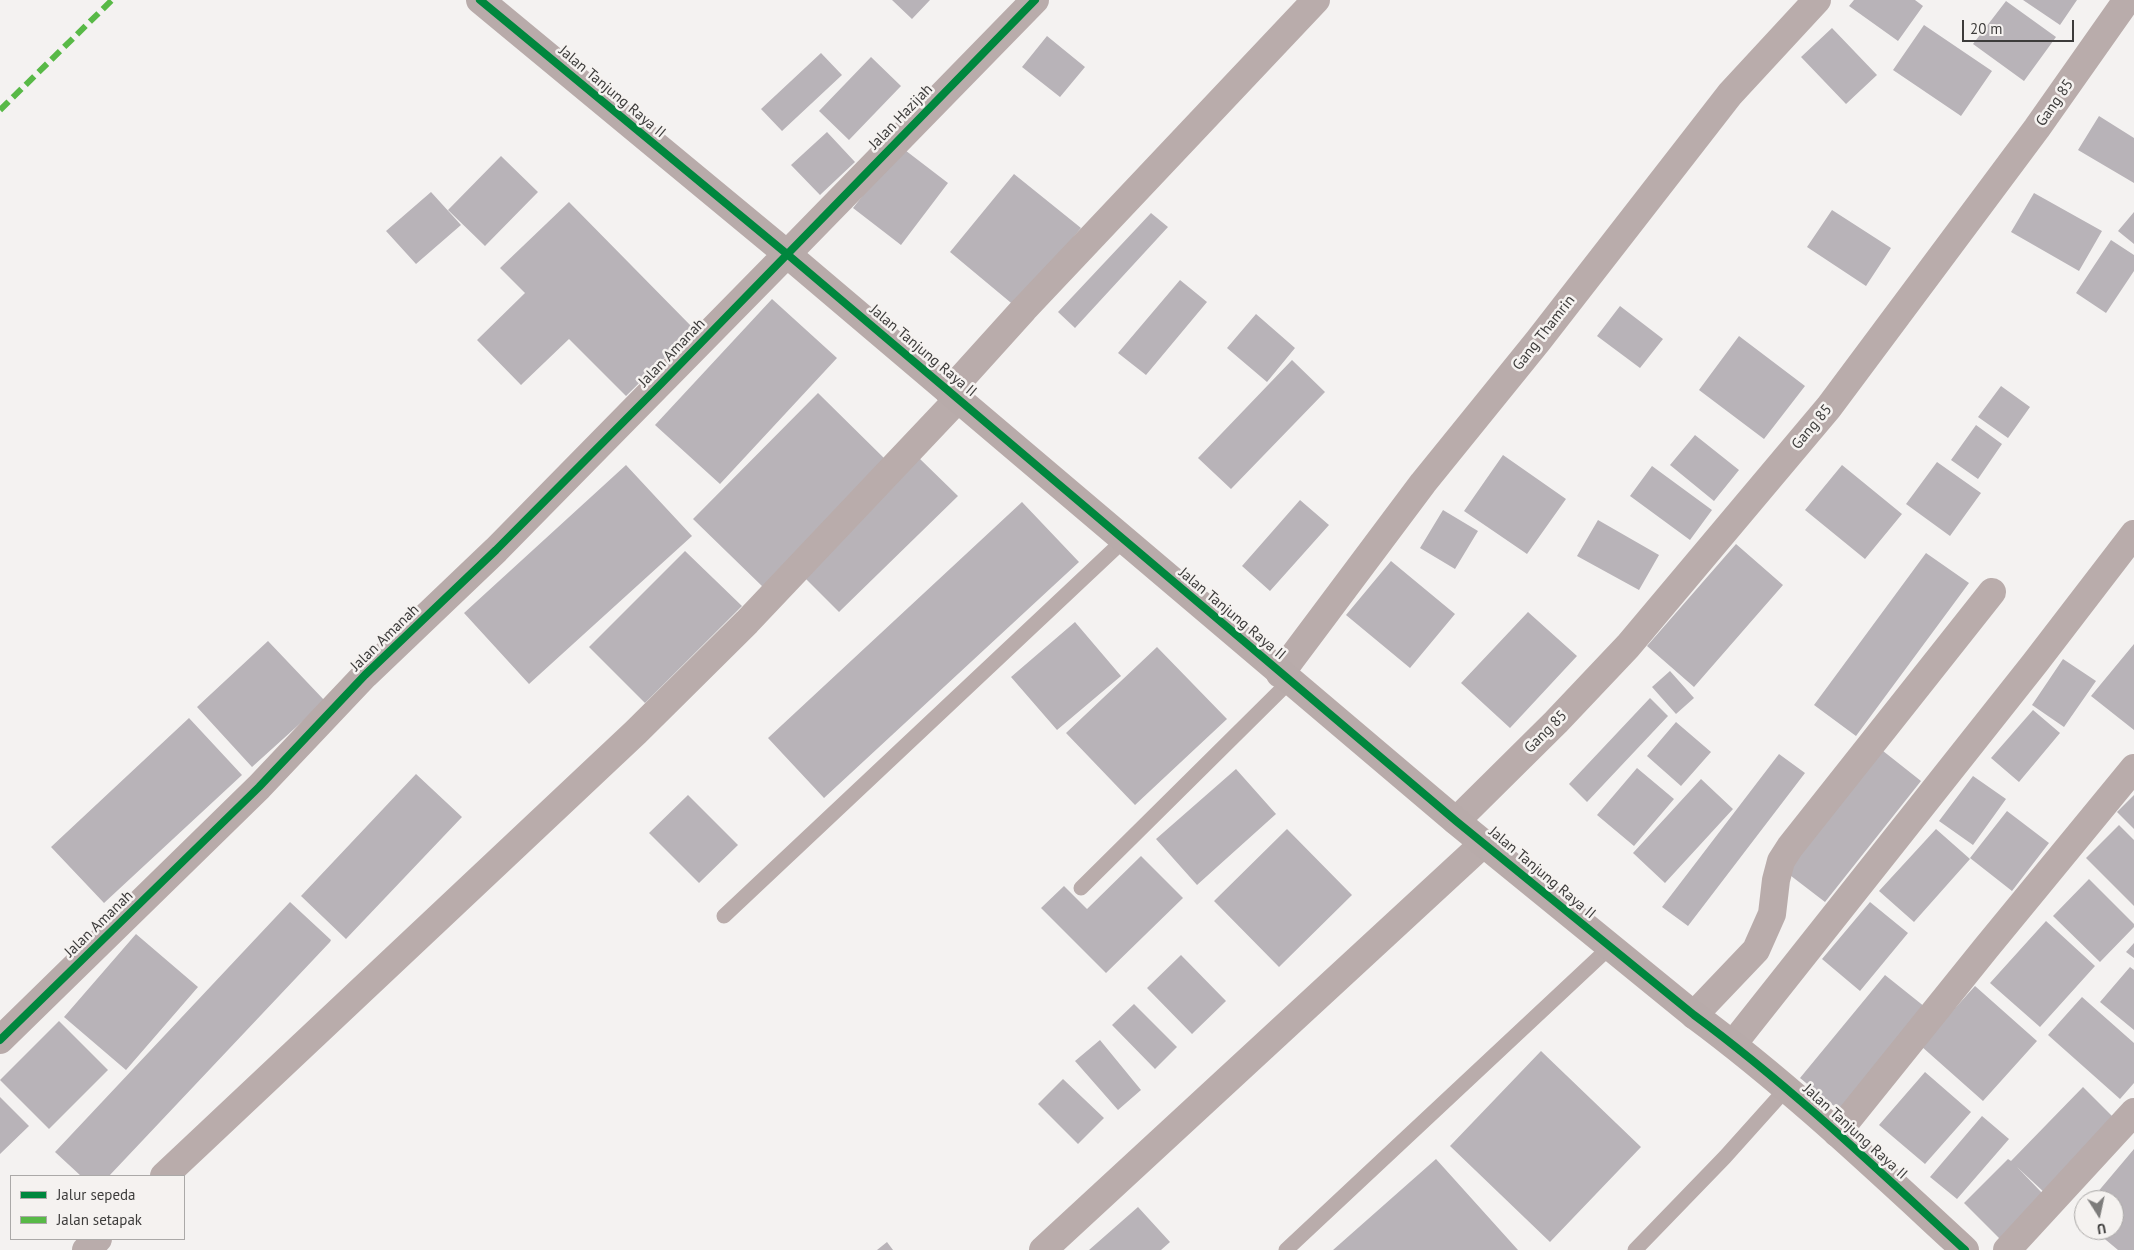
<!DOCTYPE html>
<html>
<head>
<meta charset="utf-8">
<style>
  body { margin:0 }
  #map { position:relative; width:2134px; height:1250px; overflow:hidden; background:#f4f2f1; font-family:"PT Sans",sans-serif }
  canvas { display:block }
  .legend { position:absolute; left:10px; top:1175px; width:175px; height:65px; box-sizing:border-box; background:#f5f2f0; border:1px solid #aba9a8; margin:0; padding:6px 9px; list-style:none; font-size:15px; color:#3d3c3b }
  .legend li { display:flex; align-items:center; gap:10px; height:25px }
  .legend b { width:25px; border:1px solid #aba9a8 }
  .north { position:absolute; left:2074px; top:1190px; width:50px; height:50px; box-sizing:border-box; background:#f5f2f0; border:1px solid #aba9a8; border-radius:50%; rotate:170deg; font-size:14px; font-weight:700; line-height:20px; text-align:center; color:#3d3c3b }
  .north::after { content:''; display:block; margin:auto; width:18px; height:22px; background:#7d7c7b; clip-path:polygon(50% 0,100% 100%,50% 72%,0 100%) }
  .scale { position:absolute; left:1962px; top:20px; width:112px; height:22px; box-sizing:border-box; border:2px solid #3d3c3b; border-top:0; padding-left:6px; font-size:15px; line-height:18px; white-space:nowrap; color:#3d3c3b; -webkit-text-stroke:4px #f5f2f0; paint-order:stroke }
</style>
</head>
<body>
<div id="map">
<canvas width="2134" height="1250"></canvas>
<ul class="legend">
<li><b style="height:6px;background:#00873e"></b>Jalur sepeda</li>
<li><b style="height:6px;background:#58b947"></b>Jalan setapak</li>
</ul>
<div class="north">U</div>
<div class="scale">20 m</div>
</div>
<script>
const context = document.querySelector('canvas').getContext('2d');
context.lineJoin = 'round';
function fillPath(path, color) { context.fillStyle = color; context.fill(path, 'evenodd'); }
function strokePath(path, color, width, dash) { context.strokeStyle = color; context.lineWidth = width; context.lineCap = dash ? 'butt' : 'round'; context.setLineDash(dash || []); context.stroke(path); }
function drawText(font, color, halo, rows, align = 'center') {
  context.font = font + ' "PT Sans",sans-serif'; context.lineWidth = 5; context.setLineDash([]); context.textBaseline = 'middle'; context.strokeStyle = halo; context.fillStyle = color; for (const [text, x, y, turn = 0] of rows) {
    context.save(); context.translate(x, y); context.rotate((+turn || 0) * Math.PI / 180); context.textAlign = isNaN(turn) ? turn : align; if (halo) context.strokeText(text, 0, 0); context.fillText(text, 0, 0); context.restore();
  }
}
const building = new Path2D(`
  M 892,0 L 930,0 L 912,19 Z
  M 1854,0 L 1915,0 L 1923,6 L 1898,41 L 1849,6 Z
  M 2023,0 L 2077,0 L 2060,25 Z
  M 2006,1 L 2056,37 L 2024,81 L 1973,44 Z
  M 1924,25 L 1992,71 L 1961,116 L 1893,70 Z
  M 1832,28 L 1877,75 L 1846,104 L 1801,57 Z
  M 1047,36 L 1085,67 L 1060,97 L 1022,67 Z
  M 821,53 L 842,75 L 782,131 L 761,109 Z
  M 871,57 L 901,86 L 849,140 L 819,111 Z
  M 2099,116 L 2134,138 L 2134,183 L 2078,150 Z
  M 827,132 L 855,162 L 820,195 L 791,165 Z
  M 901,147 L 948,183 L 901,245 L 853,208 Z
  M 501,156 L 538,192 L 485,246 L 448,210 Z
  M 1014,174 L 1081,228 L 1016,307 L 950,252 Z
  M 431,192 L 461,225 L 416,264 L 386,231 Z
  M 2034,193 L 2102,231 L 2079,271 L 2011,232 Z
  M 569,202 L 694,329 L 626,396 L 569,339 L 521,385 L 477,340 L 525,293 L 500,268 Z
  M 1832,210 L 1891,248 L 1866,286 L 1807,247 Z
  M 2134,212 L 2134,244 L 2118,231 Z
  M 1151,213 L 1168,227 L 1075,328 L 1058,312 Z
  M 2111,240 L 2134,255 L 2134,271 L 2106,313 L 2076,293 Z
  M 1180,280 L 1207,302 L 1146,375 L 1118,353 Z
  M 772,299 L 837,358 L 720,484 L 655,425 Z
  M 1620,306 L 1663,339 L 1640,368 L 1597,336 Z
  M 1256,314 L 1295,348 L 1267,382 L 1227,348 Z
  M 1739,336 L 1805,386 L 1764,439 L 1699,390 Z
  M 1292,360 L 1325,392 L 1231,489 L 1198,458 Z
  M 2001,386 L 2030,407 L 2008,438 L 1978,417 Z
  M 818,393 L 888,462 L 764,588 L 693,519 Z
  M 1976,425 L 2002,444 L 1978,479 L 1951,460 Z
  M 1695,435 L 1739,470 L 1714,501 L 1670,465 Z
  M 1503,455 L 1566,499 L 1527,554 L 1464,511 Z
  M 919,458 L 958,496 L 839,612 L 801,574 Z
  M 1937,462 L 1981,493 L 1950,536 L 1906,504 Z
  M 626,465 L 692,536 L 529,684 L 464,613 Z
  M 1842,465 L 1902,514 L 1865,559 L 1805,510 Z
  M 1652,466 L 1712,510 L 1690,540 L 1630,496 Z
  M 1300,500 L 1329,525 L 1270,591 L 1242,566 Z
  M 1022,502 L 1079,562 L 824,798 L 768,738 Z
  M 1443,510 L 1478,531 L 1455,569 L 1420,548 Z
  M 1598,520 L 1659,555 L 1639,590 L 1577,556 Z
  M 1736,544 L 1783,585 L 1694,687 L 1647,646 Z
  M 685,551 L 742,606 L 645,703 L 589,647 Z
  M 1926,553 L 1969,583 L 1856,736 L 1814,705 Z
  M 1391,561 L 1455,614 L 1410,668 L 1346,615 Z
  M 1528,612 L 1577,656 L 1510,728 L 1461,683 Z
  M 1075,622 L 1121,676 L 1057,730 L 1011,677 Z
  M 268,641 L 325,701 L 252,767 L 197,707 Z
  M 2134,644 L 2134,730 L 2091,696 Z
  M 1157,647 L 1227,719 L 1135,805 L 1066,733 Z
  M 2063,659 L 2096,681 L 2064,727 L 2032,705 Z
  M 1670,671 L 1694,698 L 1676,714 L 1652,687 Z
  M 1650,698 L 1668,716 L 1587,802 L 1569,784 Z
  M 2033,710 L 2060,733 L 2019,782 L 1991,758 Z
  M 189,718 L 242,775 L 104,903 L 51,847 Z
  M 1676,722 L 1711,752 L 1681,786 L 1647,756 Z
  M 1878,747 L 1921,781 L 1825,902 L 1782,869 Z
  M 1779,754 L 1805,773 L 1688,926 L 1662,907 Z
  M 1637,768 L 1674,799 L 1634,846 L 1597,815 Z
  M 1236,769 L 1276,814 L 1197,885 L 1156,839 Z
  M 416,774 L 462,817 L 346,939 L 301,896 Z
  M 1973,776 L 2006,799 L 1973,845 L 1939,821 Z
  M 1701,779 L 1733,809 L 1665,883 L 1633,853 Z
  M 688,795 L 738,845 L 699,883 L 649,833 Z
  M 2134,795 L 2134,829 L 2117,812 Z
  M 2007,811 L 2049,843 L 2012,891 L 1970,858 Z
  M 2119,825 L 2134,840 L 2134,906 L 2086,858 Z
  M 1287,829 L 1352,895 L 1279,967 L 1214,901 Z
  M 1936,829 L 1970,859 L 1914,922 L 1879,891 Z
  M 1141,856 L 1183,898 L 1106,973 L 1041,908 L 1064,886 L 1087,909 Z
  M 2089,879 L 2134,924 L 2134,927 L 2100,962 L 2053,916 Z
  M 290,902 L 331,940 L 330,942 L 109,1176 L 81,1176 L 55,1152 Z
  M 1870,902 L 1908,933 L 1860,991 L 1822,959 Z
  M 2046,921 L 2095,966 L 2040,1027 L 1990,983 Z
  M 136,934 L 198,987 L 126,1070 L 64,1017 Z
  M 2134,943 L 2134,958 L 2126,952 Z
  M 1181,955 L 1226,1001 L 1192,1034 L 1147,988 Z
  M 2130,967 L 2134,970 L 2134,1030 L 2100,1002 Z
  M 1885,975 L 1925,1007 L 1840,1111 L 1800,1078 Z
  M 1975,986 L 2037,1041 L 1983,1101 L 1921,1046 Z
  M 2082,997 L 2134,1043 L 2134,1083 L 2120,1099 L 2048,1035 Z
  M 1134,1004 L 1177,1047 L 1155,1069 L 1112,1025 Z
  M 59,1021 L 108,1070 L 49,1129 L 0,1080 Z
  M 1100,1040 L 1141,1090 L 1118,1110 L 1075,1061 Z
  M 1541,1051 L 1641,1147 L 1550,1242 L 1450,1146 Z
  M 1925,1072 L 1971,1112 L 1925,1164 L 1879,1125 Z
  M 1063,1079 L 1104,1118 L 1078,1144 L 1038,1104 Z
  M 2083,1087 L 2117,1121 L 2046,1194 L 2017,1167 L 2044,1195 L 2000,1239 L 1964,1203 L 2008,1159 L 2011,1161 Z
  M 0,1097 L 29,1126 L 0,1154 Z
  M 1982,1116 L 2009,1139 L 1957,1199 L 1930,1177 Z
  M 2134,1149 L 2134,1250 L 2118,1250 L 2094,1230 L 2114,1230 L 2114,1200 L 2091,1200 Z
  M 1436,1159 L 1518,1250 L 1333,1250 Z
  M 1138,1207 L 1170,1242 L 1161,1250 L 1089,1250 Z
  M 2084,1208 L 2084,1222 L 2077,1216 Z
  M 887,1242 L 893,1250 L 877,1250 Z`);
const lane = new Path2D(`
  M 1081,888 L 1290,681
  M 724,916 L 1124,540
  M 1286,1250 L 1610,947
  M 1635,1250 L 1725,1157 L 1786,1089`);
const street = new Path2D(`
  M 787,254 L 1035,0
  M 949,392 L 1024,309 L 1316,0
  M 1280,674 L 1423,483 L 1538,341 L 1730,94 L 1817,0
  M 1456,821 L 1556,722 L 1628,646 L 1829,407 L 2037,128 L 2127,0
  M 1694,1015 L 1756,950 L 1772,914 L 1776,880 L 1781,861 L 1790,847 L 1992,592
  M 1733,1044 L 2035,663 L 2134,534
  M 1837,1133 L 1986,948 L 2134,768
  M 164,1176 L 636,732 L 747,622 L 958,399
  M 86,1250 L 98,1239
  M 1043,1250 L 1484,843
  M 2007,1250 L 2134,1112`);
const secondary = new Path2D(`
  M 480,0 L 787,254 L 1456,821 L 1694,1015 C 1790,1086 1877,1169 1965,1250
  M 0,1040 L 259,787 L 365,675 L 496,550 L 787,254`);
const quiet = new Path2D(`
  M 0,110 L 112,0`);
const cycleway = new Path2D(`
  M 480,0 L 787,254 L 1456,821 L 1694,1015 C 1790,1086 1877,1169 1965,1250
  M 0,1040 L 259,787 L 365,675 L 496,550 L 655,390 L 1035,0`);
const streetNames = [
  ["Jalan Tanjung Raya II",612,92,40],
  ["Gang 85",2055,103,-55],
  ["Jalan Hazijah",901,117,-46],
  ["Gang Thamrin",1544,333,-52],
  ["Jalan Tanjung Raya II",923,351,40],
  ["Jalan Amanah",672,353,-46],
  ["Gang 85",1812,427,-50],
  ["Jalan Tanjung Raya II",1232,614,40],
  ["Jalan Amanah",385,638,-44],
  ["Gang 85",1546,732,-45],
  ["Jalan Tanjung Raya II",1542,873,40],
  ["Jalan Amanah",99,924,-44],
  ["Jalan Tanjung Raya II",1855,1132,42]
];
fillPath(building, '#b8b3b8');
strokePath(lane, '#b9acab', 15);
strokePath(street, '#b9acab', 28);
strokePath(secondary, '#b8abaa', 28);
strokePath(quiet, '#58b947', 6, [12, 6]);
strokePath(cycleway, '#00873e', 8);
drawText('15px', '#3d3c3b', '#f5f2f0', streetNames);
</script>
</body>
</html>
